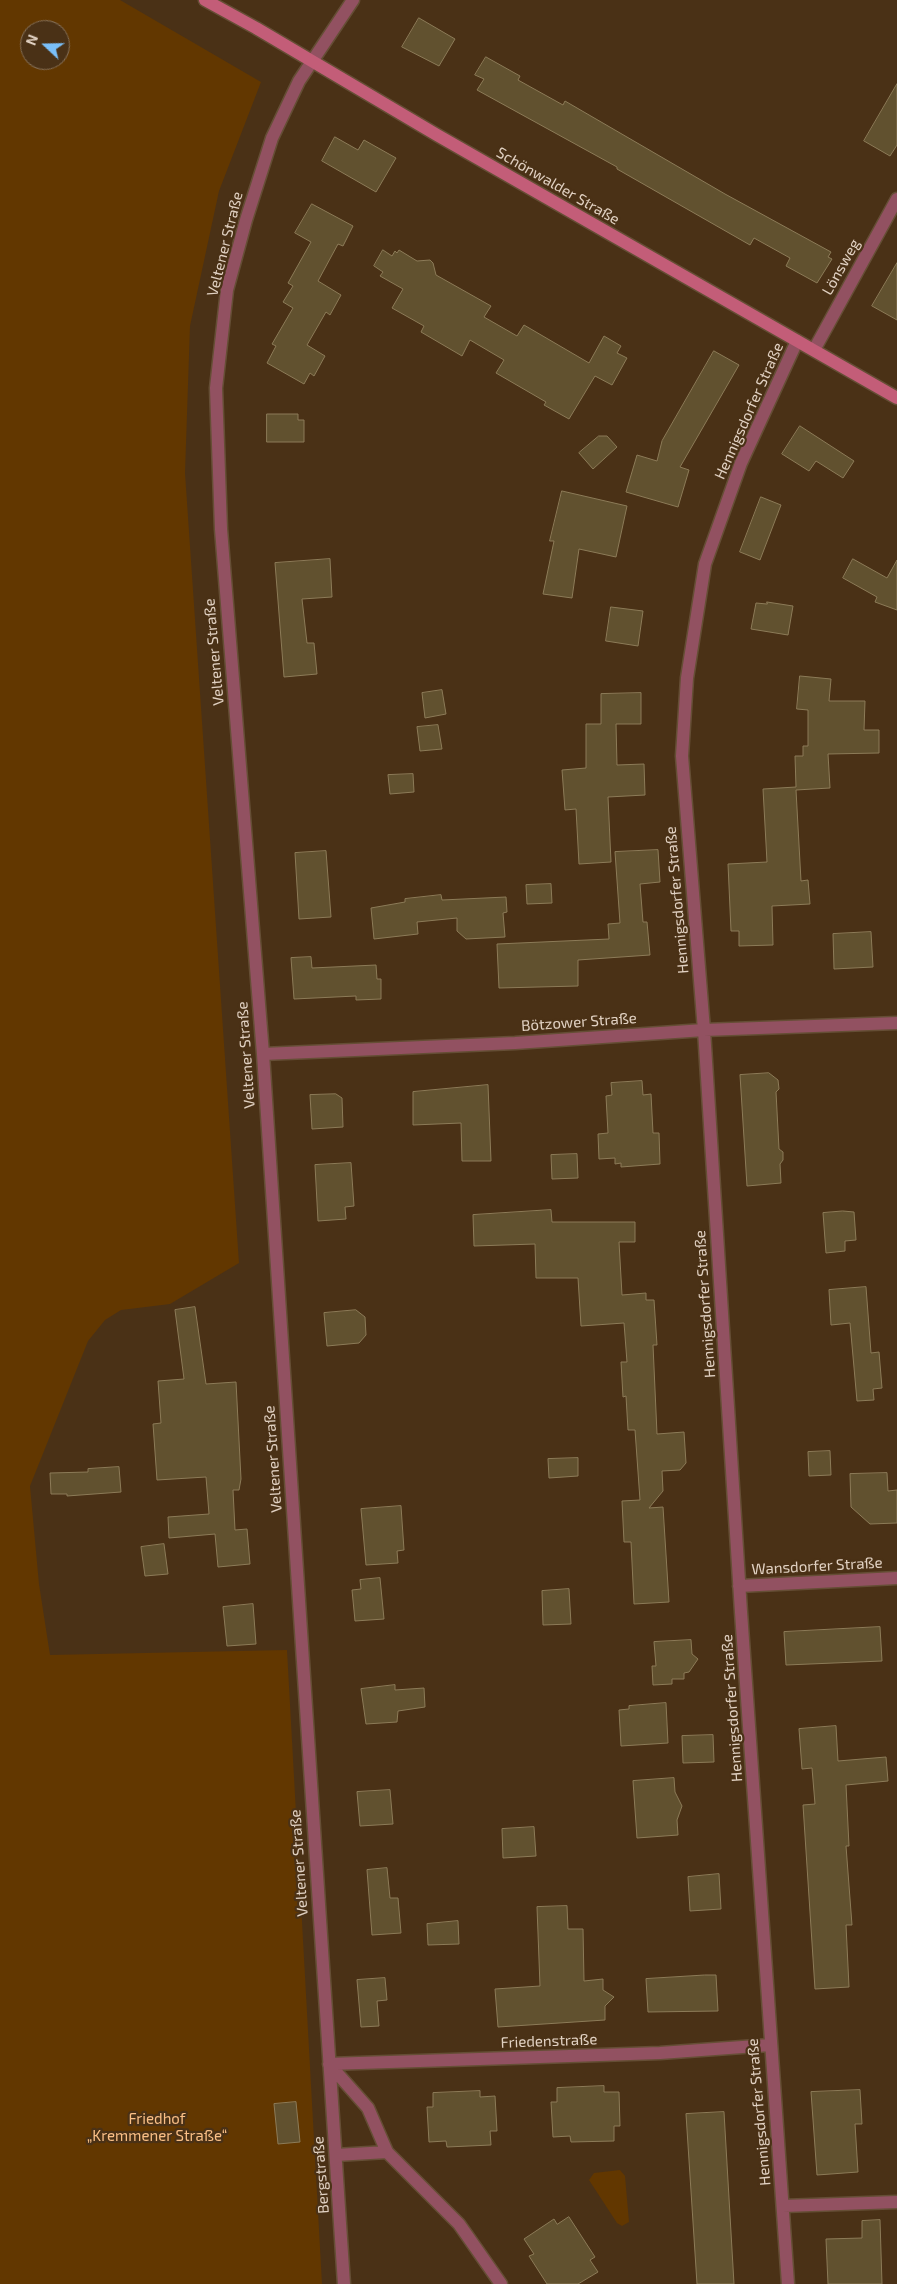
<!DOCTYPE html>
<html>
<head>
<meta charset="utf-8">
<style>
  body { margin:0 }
  #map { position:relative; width:897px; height:2284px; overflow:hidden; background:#4a3116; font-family:"Exo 2",sans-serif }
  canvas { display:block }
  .north { position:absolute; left:20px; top:20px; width:50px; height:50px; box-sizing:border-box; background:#4a3116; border:1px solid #86715b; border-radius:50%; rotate:291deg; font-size:14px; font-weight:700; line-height:20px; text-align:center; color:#e1d1c2 }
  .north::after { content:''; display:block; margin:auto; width:18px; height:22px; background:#7abff8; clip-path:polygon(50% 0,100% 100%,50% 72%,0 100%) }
</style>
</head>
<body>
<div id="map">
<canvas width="897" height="2284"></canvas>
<div class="north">N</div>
</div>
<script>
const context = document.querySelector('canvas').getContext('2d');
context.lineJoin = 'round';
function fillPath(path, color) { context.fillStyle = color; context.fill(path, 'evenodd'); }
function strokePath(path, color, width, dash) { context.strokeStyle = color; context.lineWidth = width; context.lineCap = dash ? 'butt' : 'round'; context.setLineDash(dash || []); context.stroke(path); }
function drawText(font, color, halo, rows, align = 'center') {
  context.font = font + ' "Exo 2",sans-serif'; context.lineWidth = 4.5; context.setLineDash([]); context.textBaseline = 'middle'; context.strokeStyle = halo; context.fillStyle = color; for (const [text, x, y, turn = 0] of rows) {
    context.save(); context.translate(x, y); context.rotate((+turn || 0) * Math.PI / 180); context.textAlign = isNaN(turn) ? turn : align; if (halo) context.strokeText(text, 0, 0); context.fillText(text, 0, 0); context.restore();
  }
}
const green = new Path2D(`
  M 0,0 L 120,0 L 261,82 L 219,191 L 190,326 L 185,473 L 239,1263 L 170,1304 L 121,1310 L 105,1320 L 88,1341 L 30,1486 L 39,1584 L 50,1655 L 287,1650 L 322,2284 L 0,2284 ZM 30,30 L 60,30 L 60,60 L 30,60 Z
  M 620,2170 L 625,2176 L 629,2222 L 622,2226 L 617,2223 L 589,2180 L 594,2173 Z`);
const building = new Path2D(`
  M 419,18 L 455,39 L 439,66 L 402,47 Z
  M 486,57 L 520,76 L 518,80 L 563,105 L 565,101 L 725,194 L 831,252 L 828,257 L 832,259 L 817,283 L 786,266 L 790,258 L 754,238 L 750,245 L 617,169 L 617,167 L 477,90 L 484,79 L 475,75 Z
  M 897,84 L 897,145 L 890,156 L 864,141 Z
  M 335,137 L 358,150 L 364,140 L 396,158 L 376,192 L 322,161 Z
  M 312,204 L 353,226 L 343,246 L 338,244 L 318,281 L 341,295 L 330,315 L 326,312 L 307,345 L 325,356 L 314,376 L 310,373 L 304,384 L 267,363 L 276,346 L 272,344 L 293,308 L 283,302 L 293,286 L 288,283 L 311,242 L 295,233 Z
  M 383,250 L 392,256 L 395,251 L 397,253 L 399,250 L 417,261 L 430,260 L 433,263 L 436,275 L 491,306 L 484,317 L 517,336 L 524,325 L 589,363 L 604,336 L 621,346 L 617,353 L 627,358 L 612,385 L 595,376 L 569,419 L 544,405 L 546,402 L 496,373 L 504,360 L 470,340 L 462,356 L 421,332 L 424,326 L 392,308 L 403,289 L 380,276 L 383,272 L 374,266 Z
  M 897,263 L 897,320 L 872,306 Z
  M 714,351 L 739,365 L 680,467 L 689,470 L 678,507 L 626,492 L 637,455 L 657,461 L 662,441 Z
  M 267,414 L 298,414 L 298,420 L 304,420 L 304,442 L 267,442 Z
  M 800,426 L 854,461 L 843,478 L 816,461 L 809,471 L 782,454 Z
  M 599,436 L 607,436 L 617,447 L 593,469 L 579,453 Z
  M 562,491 L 627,506 L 616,557 L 579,549 L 572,598 L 543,594 L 554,541 L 550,541 Z
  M 761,497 L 781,505 L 760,560 L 740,552 Z
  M 330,559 L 332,597 L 302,599 L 307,643 L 314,643 L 317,674 L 284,677 L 275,563 Z
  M 853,559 L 887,578 L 897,560 L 897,610 L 875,602 L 877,597 L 843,578 Z
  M 767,602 L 793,606 L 788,635 L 751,629 L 756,603 L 767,604 Z
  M 611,607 L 643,611 L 638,646 L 606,641 Z
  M 800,676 L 831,679 L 829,701 L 865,701 L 864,730 L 879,730 L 879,753 L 828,754 L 830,788 L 796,790 L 801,881 L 808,880 L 810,904 L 772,906 L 773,945 L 739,946 L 739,931 L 731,931 L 728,864 L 767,862 L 763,789 L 796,787 L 795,756 L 803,756 L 803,746 L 808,746 L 808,710 L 797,709 Z
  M 442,690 L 446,714 L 425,718 L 422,693 Z
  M 641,693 L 641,724 L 616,724 L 617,765 L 644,764 L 645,795 L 608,797 L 611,862 L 579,864 L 576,809 L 565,810 L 562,770 L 586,768 L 586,724 L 601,724 L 601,694 Z
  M 438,725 L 442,749 L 420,751 L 417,727 Z
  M 413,774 L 414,792 L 390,794 L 388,775 Z
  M 658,850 L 660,882 L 640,884 L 643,922 L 647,922 L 650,955 L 578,960 L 578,986 L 499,988 L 497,944 L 609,939 L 608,924 L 620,923 L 615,852 Z
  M 326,851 L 331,917 L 299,919 L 295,853 Z
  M 551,884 L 552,903 L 527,904 L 526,885 Z
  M 441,895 L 442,900 L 506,897 L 507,912 L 503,913 L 505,937 L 466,939 L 457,931 L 457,918 L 417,922 L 418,934 L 374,939 L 371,908 L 405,902 L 405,899 Z
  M 871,932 L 873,967 L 834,969 L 833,934 Z
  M 311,957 L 312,968 L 376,965 L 377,979 L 381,979 L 381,999 L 356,1000 L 356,996 L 294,999 L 291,958 Z
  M 769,1073 L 778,1080 L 779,1089 L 776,1092 L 779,1149 L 783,1152 L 783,1160 L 780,1164 L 781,1183 L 747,1186 L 740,1075 Z
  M 642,1081 L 643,1095 L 651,1094 L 653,1133 L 659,1133 L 660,1164 L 621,1167 L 621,1163 L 615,1164 L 615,1158 L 599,1159 L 598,1134 L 608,1133 L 606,1096 L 612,1095 L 611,1083 Z
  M 488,1085 L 491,1161 L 462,1161 L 461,1123 L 413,1125 L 413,1092 Z
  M 336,1094 L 342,1098 L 343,1127 L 312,1129 L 310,1095 Z
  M 577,1154 L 578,1178 L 552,1179 L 551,1155 Z
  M 351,1163 L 354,1206 L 345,1207 L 346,1219 L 318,1221 L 315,1165 Z
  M 551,1210 L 552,1222 L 635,1222 L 635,1242 L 619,1242 L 622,1295 L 646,1293 L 646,1300 L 654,1300 L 657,1345 L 653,1345 L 657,1434 L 684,1432 L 686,1463 L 680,1470 L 662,1471 L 663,1491 L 649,1508 L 663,1507 L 669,1602 L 634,1604 L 631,1542 L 624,1542 L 622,1501 L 640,1500 L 635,1430 L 628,1430 L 626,1396 L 623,1397 L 621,1362 L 627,1362 L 624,1323 L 581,1326 L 578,1278 L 536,1278 L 535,1244 L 474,1246 L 473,1215 Z
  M 843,1211 L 854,1212 L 856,1240 L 845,1241 L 845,1251 L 826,1253 L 823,1213 Z
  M 866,1287 L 871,1353 L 879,1352 L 882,1388 L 873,1389 L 874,1400 L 857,1401 L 850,1323 L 831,1325 L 829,1290 Z
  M 195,1307 L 206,1384 L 236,1382 L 241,1479 L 239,1490 L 233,1490 L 235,1530 L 247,1529 L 250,1564 L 218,1567 L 215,1534 L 169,1538 L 168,1517 L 209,1514 L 206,1477 L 157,1480 L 153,1424 L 161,1423 L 158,1381 L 184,1379 L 175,1310 Z
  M 356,1310 L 365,1317 L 366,1335 L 359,1343 L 327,1346 L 324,1313 Z
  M 830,1451 L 831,1475 L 809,1476 L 808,1452 Z
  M 578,1458 L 578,1476 L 549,1478 L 548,1459 Z
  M 119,1467 L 121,1492 L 67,1496 L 67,1494 L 51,1494 L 50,1473 L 88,1472 L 88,1469 Z
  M 887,1473 L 888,1491 L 897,1490 L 897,1523 L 870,1524 L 851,1507 L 850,1474 Z
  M 401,1506 L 404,1550 L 397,1551 L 398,1563 L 366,1565 L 361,1509 Z
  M 164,1544 L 168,1574 L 145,1576 L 141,1547 Z
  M 380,1578 L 384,1619 L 355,1621 L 352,1590 L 361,1589 L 360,1580 Z
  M 569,1589 L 571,1624 L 543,1625 L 542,1591 Z
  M 253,1604 L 256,1644 L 227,1646 L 223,1607 Z
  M 880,1627 L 882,1661 L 786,1665 L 784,1632 Z
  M 691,1640 L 692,1654 L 698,1659 L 689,1672 L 684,1673 L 684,1679 L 672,1679 L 672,1684 L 653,1685 L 652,1666 L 656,1666 L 654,1642 Z
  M 395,1685 L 395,1690 L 424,1688 L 425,1707 L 398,1711 L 397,1722 L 366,1724 L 361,1689 Z
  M 666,1703 L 668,1743 L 621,1746 L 619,1710 L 629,1709 L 629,1706 Z
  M 836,1726 L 838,1761 L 886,1757 L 888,1781 L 846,1785 L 849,1846 L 846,1846 L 852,1925 L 846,1925 L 849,1987 L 815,1989 L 803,1805 L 815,1804 L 812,1768 L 802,1769 L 799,1729 Z
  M 713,1735 L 714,1762 L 683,1763 L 682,1736 Z
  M 674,1778 L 675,1792 L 682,1806 L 677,1820 L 678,1835 L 637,1838 L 633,1781 Z
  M 390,1790 L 393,1824 L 360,1826 L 357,1792 Z
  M 534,1827 L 536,1856 L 503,1858 L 502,1829 Z
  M 387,1868 L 390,1898 L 398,1898 L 401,1933 L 372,1935 L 367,1870 Z
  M 719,1874 L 721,1909 L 690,1911 L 688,1877 Z
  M 567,1906 L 568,1929 L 583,1929 L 584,1981 L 603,1979 L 603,1990 L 614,1997 L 605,2006 L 605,2020 L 498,2027 L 495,1989 L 540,1986 L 537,1907 Z
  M 458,1921 L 459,1944 L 428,1945 L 427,1924 Z
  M 705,1975 L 716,1975 L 718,2011 L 648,2012 L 646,1979 Z
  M 385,1978 L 387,2000 L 377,2001 L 379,2026 L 361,2027 L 357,1980 Z
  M 604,2086 L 604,2092 L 619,2092 L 620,2126 L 614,2126 L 614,2141 L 571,2142 L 570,2136 L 553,2137 L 551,2102 L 557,2102 L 557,2088 Z
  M 860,2090 L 862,2124 L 855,2124 L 858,2172 L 817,2175 L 811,2092 Z
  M 480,2091 L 480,2097 L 495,2096 L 497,2131 L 490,2131 L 491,2145 L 447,2147 L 446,2141 L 429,2142 L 427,2107 L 433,2107 L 433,2093 Z
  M 296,2102 L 300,2142 L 278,2144 L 274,2104 Z
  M 724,2112 L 734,2284 L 697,2284 L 686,2114 Z
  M 569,2217 L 595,2257 L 590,2260 L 598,2272 L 578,2284 L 547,2284 L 529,2256 L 534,2254 L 524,2239 L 554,2219 L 557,2224 Z
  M 880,2220 L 882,2284 L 828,2284 L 826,2239 L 862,2238 L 862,2221 Z`);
const minor = new Path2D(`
  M 814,350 L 897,199
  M 263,1054 L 515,1043 L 704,1030 L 897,1023
  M 739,1586 L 897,1578
  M 329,2064 L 660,2053 L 770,2045
  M 329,2064 L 368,2108 L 387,2152
  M 336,2155 L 387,2152 L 459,2224 L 501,2284
  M 783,2206 L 897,2202
  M 344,2284 L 263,1054 L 221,529 L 216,388 L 227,290 L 246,220 L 272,138 L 299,81 L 353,0
  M 788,2284 L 741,1612 L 704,1030 L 682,756 L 687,678 L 705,564 L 741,463 L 797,341`);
const secondary = new Path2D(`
  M 205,0 L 256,28 L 437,135 L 897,398`);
const streetNames = [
  ["Schönwalder Straße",558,186,30],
  ["Veltener Straße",225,244,-76],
  ["Lönsweg",841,267,-61],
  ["Hennigsdorfer Straße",749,411,-66],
  ["Veltener Straße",214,652,-95],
  ["Hennigsdorfer Straße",677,900,-95],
  ["Bötzower Straße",579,1022,-4],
  ["Veltener Straße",246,1055,-94],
  ["Hennigsdorfer Straße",705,1304,-94],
  ["Veltener Straße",273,1459,-94],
  ["Wansdorfer Straße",817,1566,-3],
  ["Hennigsdorfer Straße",732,1708,-94],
  ["Veltener Straße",299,1863,-94],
  ["Friedenstraße",549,2041,-2],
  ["Hennigsdorfer Straße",759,2112,-95],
  ["Bergstraße",321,2175,-94]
];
const parkNames = [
  ["Friedhof",157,2119],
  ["„Kremmener Straße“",157,2136]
];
fillPath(green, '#623700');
fillPath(building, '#61512f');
strokePath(building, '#8c7b58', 1);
strokePath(minor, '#654e35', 15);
strokePath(secondary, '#654e35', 15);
strokePath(minor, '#925161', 12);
strokePath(secondary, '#c35d78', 12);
drawText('15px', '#e1d1c2', '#4a3116', streetNames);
drawText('15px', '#fabf86', '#4a3116', parkNames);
</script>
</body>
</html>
